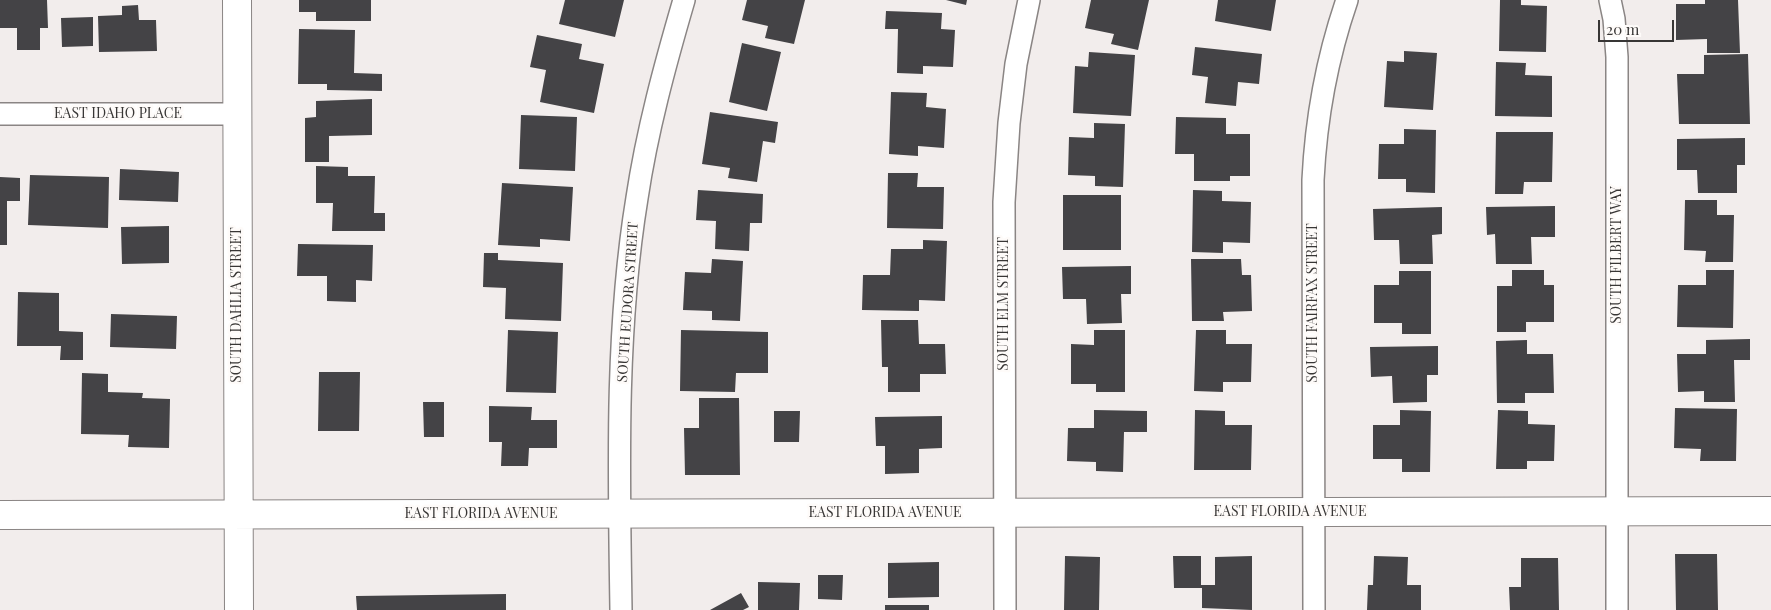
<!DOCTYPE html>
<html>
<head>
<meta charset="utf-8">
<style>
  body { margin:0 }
  #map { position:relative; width:1771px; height:610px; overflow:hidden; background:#f2edec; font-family:"Playfair Display",serif }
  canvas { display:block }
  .scale { position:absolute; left:1598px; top:20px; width:76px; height:22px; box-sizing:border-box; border:2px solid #383635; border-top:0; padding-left:6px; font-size:15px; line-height:18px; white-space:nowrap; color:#383635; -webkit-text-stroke:4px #fefbf9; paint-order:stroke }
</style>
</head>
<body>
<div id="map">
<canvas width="1771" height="610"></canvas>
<div class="scale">20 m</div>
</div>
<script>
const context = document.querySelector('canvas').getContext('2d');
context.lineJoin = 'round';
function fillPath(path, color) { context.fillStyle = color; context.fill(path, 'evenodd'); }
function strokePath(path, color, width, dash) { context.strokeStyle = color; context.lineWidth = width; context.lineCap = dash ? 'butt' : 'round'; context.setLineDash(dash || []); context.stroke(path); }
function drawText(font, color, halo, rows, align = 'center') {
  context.font = font + ' "Playfair Display",serif'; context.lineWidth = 5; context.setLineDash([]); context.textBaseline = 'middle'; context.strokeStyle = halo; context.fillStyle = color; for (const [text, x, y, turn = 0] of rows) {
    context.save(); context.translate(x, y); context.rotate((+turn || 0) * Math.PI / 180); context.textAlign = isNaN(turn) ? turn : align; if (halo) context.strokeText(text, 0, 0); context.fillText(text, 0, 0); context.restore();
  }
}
const building = new Path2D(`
  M 0,0 L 47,0 L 48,28 L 40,28 L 40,50 L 17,50 L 17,28 L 0,28 Z
  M 299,0 L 371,0 L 371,21 L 316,21 L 316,12 L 299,12 Z
  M 565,0 L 624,0 L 615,37 L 559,24 Z
  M 747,0 L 805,0 L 794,44 L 765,38 L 768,26 L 742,20 Z
  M 946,0 L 967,0 L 966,5 Z
  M 1091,0 L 1149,0 L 1138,50 L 1111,44 L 1114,34 L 1085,28 Z
  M 1218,0 L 1276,0 L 1271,31 L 1215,21 Z
  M 1500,0 L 1521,0 L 1521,5 L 1547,6 L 1546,52 L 1499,51 Z
  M 1705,0 L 1738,0 L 1740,53 L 1707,53 L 1707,39 L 1676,40 L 1676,4 L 1705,4 Z
  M 138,5 L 139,20 L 156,20 L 157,51 L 99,52 L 98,16 L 122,15 L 122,6 Z
  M 886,11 L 942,13 L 941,29 L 955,30 L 953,67 L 923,66 L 923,74 L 897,73 L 898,29 L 885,29 Z
  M 93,17 L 93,46 L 62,47 L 61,18 Z
  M 299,29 L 355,30 L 354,73 L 382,74 L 382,91 L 327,90 L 327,84 L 298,84 Z
  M 537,35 L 582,44 L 579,59 L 604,64 L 594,113 L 540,102 L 546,70 L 530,67 Z
  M 742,43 L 781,52 L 767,111 L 729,102 Z
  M 1195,47 L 1262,54 L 1259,84 L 1238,82 L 1236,106 L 1205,103 L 1208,77 L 1192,75 Z
  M 1404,51 L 1437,53 L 1433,110 L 1384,107 L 1387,61 L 1404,62 Z
  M 1089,52 L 1135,55 L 1131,116 L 1073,113 L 1075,66 L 1088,67 Z
  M 1748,54 L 1750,124 L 1679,124 L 1677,74 L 1704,74 L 1704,55 Z
  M 1496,62 L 1526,63 L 1525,75 L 1552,76 L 1552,117 L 1495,116 Z
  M 891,92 L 927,93 L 926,107 L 946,109 L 944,148 L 918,146 L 918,156 L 889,154 Z
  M 372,99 L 372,135 L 329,136 L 329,162 L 305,162 L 305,118 L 316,117 L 316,101 Z
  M 710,112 L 778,122 L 775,143 L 763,141 L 757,182 L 728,178 L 730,168 L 702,164 Z
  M 521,115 L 577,117 L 575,171 L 519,169 Z
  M 1176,117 L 1226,118 L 1226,134 L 1250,134 L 1250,176 L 1230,176 L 1230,181 L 1194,181 L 1194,154 L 1175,154 Z
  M 1094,123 L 1125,124 L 1123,187 L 1095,186 L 1095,176 L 1068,175 L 1069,137 L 1094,138 Z
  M 1404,129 L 1436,130 L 1435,193 L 1406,192 L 1406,179 L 1378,179 L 1379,144 L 1404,144 Z
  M 1496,132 L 1553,132 L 1552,182 L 1524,182 L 1523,194 L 1495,194 Z
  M 1745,138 L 1745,165 L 1737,165 L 1737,193 L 1698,193 L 1697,170 L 1677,170 L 1677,139 Z
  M 316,166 L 348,167 L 348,176 L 375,176 L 374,213 L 385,213 L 385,231 L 332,231 L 333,203 L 316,203 Z
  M 120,169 L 179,172 L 178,202 L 119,200 Z
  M 888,173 L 918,173 L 917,187 L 944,187 L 943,229 L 887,228 Z
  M 30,175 L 109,177 L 108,228 L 28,225 Z
  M 0,177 L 20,178 L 20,201 L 7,201 L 7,245 L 0,245 Z
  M 502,183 L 573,187 L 570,241 L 540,239 L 540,247 L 498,245 Z
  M 698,190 L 763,194 L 762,223 L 750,223 L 749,251 L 715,249 L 716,221 L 696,220 Z
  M 1193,190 L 1222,191 L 1222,201 L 1251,202 L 1250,243 L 1223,242 L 1223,253 L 1192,252 Z
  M 1063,195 L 1121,195 L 1121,250 L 1063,250 Z
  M 1685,200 L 1717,200 L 1717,215 L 1734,215 L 1733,262 L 1705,262 L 1706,251 L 1684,250 Z
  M 1555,206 L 1555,237 L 1531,237 L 1532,264 L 1496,264 L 1495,234 L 1487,235 L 1486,207 Z
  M 1442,207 L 1442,234 L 1432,235 L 1433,264 L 1400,264 L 1399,240 L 1374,240 L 1373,209 Z
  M 169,226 L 169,263 L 122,264 L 121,227 Z
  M 923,240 L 947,241 L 945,301 L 919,300 L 919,311 L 862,310 L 863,275 L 890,275 L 891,249 L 923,249 Z
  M 298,244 L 373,245 L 372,281 L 356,280 L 356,302 L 327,301 L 327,276 L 297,276 Z
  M 484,253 L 498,253 L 498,260 L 563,263 L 561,321 L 505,319 L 506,288 L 483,287 Z
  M 712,259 L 743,261 L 740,321 L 712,320 L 712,311 L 683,310 L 685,272 L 711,273 Z
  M 1191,259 L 1241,259 L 1242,275 L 1251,275 L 1252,311 L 1223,312 L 1224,321 L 1192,321 Z
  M 1131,266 L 1131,294 L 1121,294 L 1122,323 L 1087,324 L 1086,299 L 1063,299 L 1062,267 Z
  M 1512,270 L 1544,270 L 1544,285 L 1554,285 L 1554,322 L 1526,322 L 1526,332 L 1497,332 L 1497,286 L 1512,286 Z
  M 1706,270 L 1734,270 L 1733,328 L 1677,327 L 1678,285 L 1706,285 Z
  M 1399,271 L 1431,271 L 1431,334 L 1402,334 L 1402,323 L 1374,323 L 1374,285 L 1399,285 Z
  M 18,292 L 59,293 L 59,331 L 83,332 L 83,360 L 60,360 L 61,346 L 17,346 Z
  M 111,314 L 177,316 L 176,349 L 110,347 Z
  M 881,320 L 918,320 L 919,344 L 945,344 L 946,374 L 920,374 L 920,392 L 888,392 L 888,367 L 882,367 Z
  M 508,330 L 558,332 L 556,393 L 506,392 Z
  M 681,330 L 768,332 L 768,373 L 736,373 L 735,392 L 680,391 Z
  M 1094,330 L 1125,330 L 1125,392 L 1096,392 L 1096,384 L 1071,384 L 1071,344 L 1094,345 Z
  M 1196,330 L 1226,330 L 1226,344 L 1252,344 L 1251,382 L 1223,382 L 1223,392 L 1194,391 Z
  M 1750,339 L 1750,360 L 1734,360 L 1735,402 L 1704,402 L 1704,391 L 1678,392 L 1677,354 L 1706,354 L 1706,340 Z
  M 1527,340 L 1527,354 L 1553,354 L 1554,393 L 1525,393 L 1525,403 L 1497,403 L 1496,341 Z
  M 1438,346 L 1438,375 L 1427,375 L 1427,402 L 1393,403 L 1392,376 L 1371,377 L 1370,347 Z
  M 319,372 L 360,372 L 359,431 L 318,431 Z
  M 82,373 L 108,374 L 108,392 L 143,393 L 142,398 L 170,399 L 169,448 L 128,447 L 129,435 L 81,434 Z
  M 699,398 L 739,398 L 740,475 L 685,475 L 684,428 L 699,428 Z
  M 423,402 L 444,402 L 444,437 L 424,437 Z
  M 489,406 L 532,407 L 531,420 L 557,420 L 557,448 L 529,448 L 528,466 L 501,466 L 502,442 L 489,442 Z
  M 1675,408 L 1737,409 L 1736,461 L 1700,461 L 1701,449 L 1674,448 Z
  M 1094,410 L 1147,411 L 1147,432 L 1124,432 L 1123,472 L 1096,471 L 1096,462 L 1067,461 L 1068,428 L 1094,428 Z
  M 1195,410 L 1225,411 L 1225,425 L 1252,425 L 1251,470 L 1194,470 Z
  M 1400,410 L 1431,411 L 1430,472 L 1402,472 L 1402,459 L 1373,459 L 1373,425 L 1400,425 Z
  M 1498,410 L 1528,411 L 1528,424 L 1555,425 L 1554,461 L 1527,461 L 1527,469 L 1496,469 Z
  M 774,411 L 800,411 L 799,442 L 774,442 Z
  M 942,416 L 942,448 L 919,449 L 919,473 L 885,474 L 885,446 L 876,446 L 875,417 Z
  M 1675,554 L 1717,554 L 1718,610 L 1676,610 Z
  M 1065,556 L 1100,557 L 1099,610 L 1064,610 Z
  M 1173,556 L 1201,556 L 1201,585 L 1215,585 L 1215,557 L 1252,556 L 1252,610 L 1202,608 L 1202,588 L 1174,588 Z
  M 1374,556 L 1408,557 L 1407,585 L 1421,585 L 1421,610 L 1367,610 L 1368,585 L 1373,585 Z
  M 1521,558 L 1558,558 L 1559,610 L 1510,610 L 1509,587 L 1521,587 Z
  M 939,562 L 939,597 L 888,598 L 888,563 Z
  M 818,575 L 843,575 L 842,600 L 818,599 Z
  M 758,582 L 800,583 L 799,610 L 758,610 Z
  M 741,593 L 749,607 L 743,610 L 710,610 Z
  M 506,594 L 506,610 L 357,610 L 356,596 Z
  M 885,605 L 929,605 L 929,610 L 885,610 Z`);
const street = new Path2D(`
  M 1610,0 L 1614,19 L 1617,57 L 1617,610
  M 0,114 L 236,114
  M 621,610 C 619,475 615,332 637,198 C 647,131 665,65 684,0
  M 1005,610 L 1004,202 L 1009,123 L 1016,64 L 1029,0
  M 1314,610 L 1313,180 C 1316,119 1327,58 1347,0`);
const secondary = new Path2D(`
  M 237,0 L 239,610
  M 0,515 L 1771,511`);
const streetNames = [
  ["EAST IDAHO PLACE",118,114],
  ["SOUTH FILBERT WAY",1617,255,-90],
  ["SOUTH EUDORA STREET",628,302,-86],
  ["SOUTH FAIRFAX STREET",1313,303,-90],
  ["SOUTH ELM STREET",1004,304,-90],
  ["SOUTH DAHLIA STREET",237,305,-90],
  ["EAST FLORIDA AVENUE",1290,512],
  ["EAST FLORIDA AVENUE",885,513],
  ["EAST FLORIDA AVENUE",481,514]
];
fillPath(building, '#444346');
strokePath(street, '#8a8584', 24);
strokePath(secondary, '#8a8584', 30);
strokePath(street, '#fff', 21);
strokePath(secondary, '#fff', 28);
drawText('14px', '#383635', '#fefbf9', streetNames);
</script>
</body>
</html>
